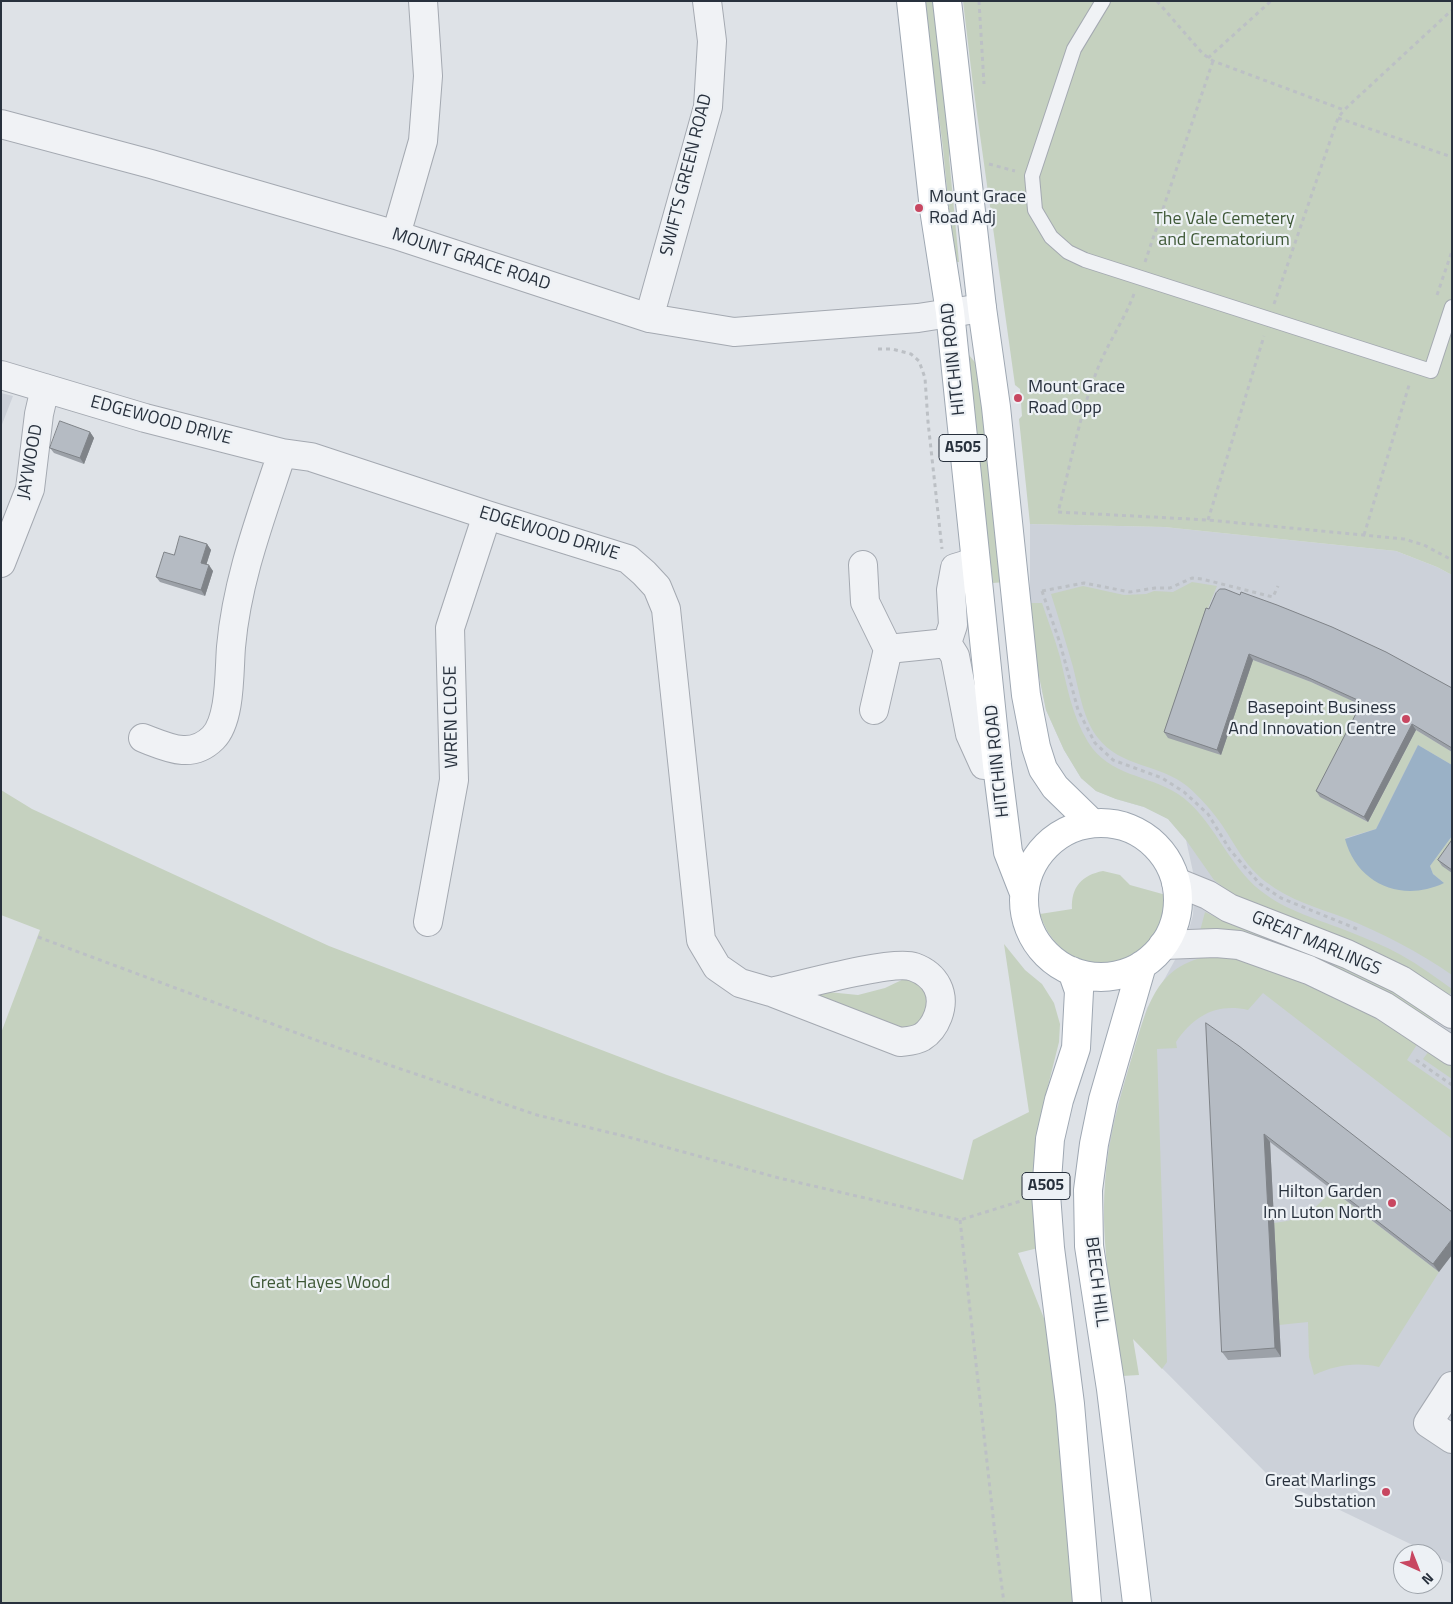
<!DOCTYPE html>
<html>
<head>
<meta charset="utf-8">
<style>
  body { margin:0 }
  #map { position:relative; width:1453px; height:1604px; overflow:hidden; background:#dee2e7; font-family:"Titillium Web",sans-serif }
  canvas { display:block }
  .frame { position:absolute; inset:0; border:2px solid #28313d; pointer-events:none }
  .north { position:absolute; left:1393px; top:1544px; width:50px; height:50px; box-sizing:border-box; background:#edf1f5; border:1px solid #9ea4ab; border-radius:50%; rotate:136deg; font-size:14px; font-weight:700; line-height:20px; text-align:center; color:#28313d }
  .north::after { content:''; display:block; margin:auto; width:18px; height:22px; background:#c84761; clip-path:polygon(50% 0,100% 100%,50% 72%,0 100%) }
</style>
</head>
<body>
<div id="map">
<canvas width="1453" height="1604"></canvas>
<div class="frame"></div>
<div class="north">N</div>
</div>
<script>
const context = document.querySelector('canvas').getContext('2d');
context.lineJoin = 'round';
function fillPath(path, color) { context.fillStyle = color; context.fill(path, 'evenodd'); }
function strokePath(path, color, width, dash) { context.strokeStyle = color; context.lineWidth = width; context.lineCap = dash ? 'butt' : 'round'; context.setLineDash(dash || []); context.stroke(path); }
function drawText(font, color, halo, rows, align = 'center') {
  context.font = font + ' "Titillium Web",sans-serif'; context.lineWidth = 4.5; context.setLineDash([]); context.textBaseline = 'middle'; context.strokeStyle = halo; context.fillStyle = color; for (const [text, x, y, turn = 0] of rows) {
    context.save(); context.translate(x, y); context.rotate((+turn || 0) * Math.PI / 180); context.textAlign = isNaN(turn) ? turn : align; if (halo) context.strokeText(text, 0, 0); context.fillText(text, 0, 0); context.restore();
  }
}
const built = new Path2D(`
  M 1,393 L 13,396 L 1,427 Z
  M 1030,524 L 1164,527 L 1396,551 L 1437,567 L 1452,575 L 1452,1564 L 1269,1476 L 1152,1358 L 1105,1237 L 1105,1184 L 1110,1136 L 1121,1093 L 1147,1008 L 1165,978 L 1186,940 L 1193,915 L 1195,881 L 1186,840 L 1168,819 L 1144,807 L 1116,799 L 1096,791 L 1081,778 L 1064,750 L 1046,710 L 1038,671 L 1030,603 Z`);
const green = new Path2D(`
  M 924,1 L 940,1 L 951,142 L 949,157 L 959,262 L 954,262 L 943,148 Z
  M 963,1 L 1452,1 L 1452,575 L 1437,567 L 1396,551 L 1164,527 L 1030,524 L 1019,419 L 1022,416 L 1020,389 L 1015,385 L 973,85 Z
  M 969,355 L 978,366 L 1005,582 L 993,583 L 969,382 Z
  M 1192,582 L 1217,586 L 1206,613 L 1253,660 L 1311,682 L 1366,707 L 1320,797 L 1368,822 L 1416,730 L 1452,752 L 1452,765 L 1418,745 L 1376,829 L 1345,838 L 1444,883 L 1433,874 L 1430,866 L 1452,836 L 1452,975 C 1419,952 1382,933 1345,918 C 1318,908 1289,900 1266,882 C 1245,866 1236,846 1222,825 C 1213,812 1200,797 1187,786 C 1160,764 1120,767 1098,738 C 1083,719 1079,690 1073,667 C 1066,643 1059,619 1051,594 L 1083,586 L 1124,595 L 1146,594 L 1154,591 L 1173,592 Z
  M 1030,603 L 1042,603 C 1048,621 1055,639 1060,657 C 1067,686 1072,716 1088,742 C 1110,777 1147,774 1178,794 C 1213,817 1227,865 1261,891 C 1286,911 1320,920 1350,932 C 1367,939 1385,946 1401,955 C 1419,965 1435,977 1452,989 L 1450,995 L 1386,957 L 1347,940 L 1235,896 L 1214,880 L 1186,840 L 1168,819 L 1144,807 L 1116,799 L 1096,791 L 1081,778 L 1064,750 L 1046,710 L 1038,671 Z
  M 1,790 L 32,809 L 329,946 L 667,1075 L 963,1180 L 973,1140 L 1029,1112 L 1004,944 L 1025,970 L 1042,984 L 1054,1003 L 1060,1024 L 1059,1042 L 1042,1110 L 1034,1164 L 1034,1208 L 1038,1248 L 1018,1253 L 1047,1326 L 1065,1414 L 1079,1603 L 1,1603 L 1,1033 L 40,930 L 1,915 Z
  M 1103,871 L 1120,875 L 1130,885 L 1166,895 C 1165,975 1064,990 1040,914 L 1072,909 C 1071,887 1082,875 1103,871 Z
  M 1205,912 C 1245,933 1289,942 1331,960 C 1367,975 1402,995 1435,1017 L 1432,1022 C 1389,989 1339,968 1288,949 C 1260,939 1230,923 1200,931 Z
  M 1217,955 C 1242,959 1264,967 1287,977 C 1335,996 1374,1016 1418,1043 L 1407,1060 L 1452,1091 L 1452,1139 L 1263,993 L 1248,1010 C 1216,1003 1194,1016 1176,1042 L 1177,1048 L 1157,1049 L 1167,1362 L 1162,1369 L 1133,1339 L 1139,1375 L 1122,1376 C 1114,1314 1100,1246 1105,1183 C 1108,1137 1121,1094 1134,1050 C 1149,1001 1158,962 1217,955 Z
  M 908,977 L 917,980 L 932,1002 L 926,1021 L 900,1031 L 807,998 L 808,990 L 858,995 L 885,988 Z
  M 1429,1051 L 1452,1066 L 1452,1079 L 1423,1059 Z
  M 1332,1190 L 1439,1272 L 1379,1367 C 1356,1362 1336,1365 1314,1375 L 1309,1357 L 1308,1322 L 1279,1325 L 1274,1223 C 1302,1220 1314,1211 1332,1190 Z`);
const water = new Path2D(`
  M 1418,745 L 1452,765 L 1452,836 L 1430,866 L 1433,874 L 1444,883 C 1402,903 1357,884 1345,839 L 1376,829 Z`);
const path = new Path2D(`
  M 979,1 L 984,84
  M 1157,1 L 1203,54 L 1213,61 L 1344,110 L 1452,10
  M 1208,58 L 1271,1
  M 1338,118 L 1452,157
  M 989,164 L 1015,171
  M 1145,262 L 1213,61
  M 1134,294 C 1125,318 1110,340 1100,363 C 1080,411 1071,463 1058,512 L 1208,520 L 1404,539 L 1424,545 L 1452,560
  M 1437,295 L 1452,251
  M 1274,304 L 1338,118 L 1344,110
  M 878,349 L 892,349 L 911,354 L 919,361 L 925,378 L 928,422 L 942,549
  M 1208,520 L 1264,336
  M 1364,535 L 1410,382
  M 1042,591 L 1060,643 L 1078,710 L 1095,743 L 1113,760 L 1162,778 L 1184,792 L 1208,814 L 1230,850 L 1260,884 L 1281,898 L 1357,929
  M 1042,591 L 1084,583 L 1130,592 L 1155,588 L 1170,588 L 1192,578 L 1202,579 L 1273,597 L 1278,586
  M 38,937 L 321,1042 L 537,1115 L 632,1138 L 779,1178 L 960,1220 L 1021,1201
  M 1416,1060 L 1452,1085
  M 960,1220 L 995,1534 L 1004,1603`);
const lane = new Path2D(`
  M 1103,1 L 1074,49 L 1032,176 L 1035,210 L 1051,237 L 1068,252 L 1085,260 L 1431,371 L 1452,307`);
const street = new Path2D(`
  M 1,124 L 151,164 L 396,235 L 649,318 L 734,332 L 918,318 L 982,308
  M 396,235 L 423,141 L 428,76 L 423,1
  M 649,318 L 708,107 L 712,41 L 707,1
  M 1,375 L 145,418 L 282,453 L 311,457 L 487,515 L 628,559 L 644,573 L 657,587 L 666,609 L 701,940 L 717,967 L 740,983 L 771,992 L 900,1042 C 908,1041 915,1041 922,1037 C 930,1032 935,1024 938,1016 C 946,994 936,975 914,967 C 893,959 798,986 771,992
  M 1,563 L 30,489 L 39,414 L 45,388
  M 863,565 L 865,602 L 888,649
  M 947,643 L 953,625 L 951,590 L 955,568 L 975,562
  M 874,710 L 888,649 L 947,643 L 955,656 L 970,734 L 984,765 L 997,765
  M 143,738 C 167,747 191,760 213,738 C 231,720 229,671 231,647 C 237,579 261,517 282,453
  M 1176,882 L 1208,895 L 1229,908 L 1347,954 L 1401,980 L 1452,1014
  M 428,922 L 454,780 L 450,628 L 487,515
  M 1163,945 L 1216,943 L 1239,945 L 1309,970 L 1384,1006 L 1452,1051
  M 1452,1386 L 1428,1423 L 1452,1439`);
const primary = new Path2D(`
  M 911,1 L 934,209 L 950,312 L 997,765 L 1008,852 L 1024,893
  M 947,1 L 982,308 L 996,407 L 1026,695 L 1036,747 L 1043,769 L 1055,787 L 1092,823
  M1024 900a77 77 0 1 1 154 0a77 77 0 1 1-154 0Z
  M 1072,971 L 1079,991 L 1076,1048 L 1059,1100 L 1050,1139 L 1046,1194 L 1050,1248 L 1070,1404 L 1087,1603
  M 1137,1603 L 1111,1389 L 1089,1246 L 1088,1190 L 1094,1144 L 1103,1100 L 1142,965`);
const wall = new Path2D(`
  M 90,432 L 94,438 L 84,464 L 54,453 L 50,448 Z
  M 207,544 L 211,550 L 206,565 L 213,571 L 205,596 L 160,582 L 156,577 L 174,555 Z
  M 1206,608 L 1452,688 L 1452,752 L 1416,730 L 1368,822 L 1320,797 L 1316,791 L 1361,705 L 1311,682 L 1253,660 L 1221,755 L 1168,738 L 1164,732 Z
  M 1452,840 L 1452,873 L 1442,866 L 1438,860 Z
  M 1206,1023 L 1452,1212 L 1439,1272 L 1270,1142 L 1281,1357 L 1228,1360 L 1222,1352 Z`);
const shadedWall = new Path2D(`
  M 90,432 L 94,438 L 84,464 L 80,458 Z
  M 207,544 L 211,550 L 205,569 L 201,563 Z
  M 209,565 L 213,571 L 205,596 L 201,590 Z
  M 1249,654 L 1253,660 L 1221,755 L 1217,750 Z
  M 1412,724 L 1416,730 L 1368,822 L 1364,817 Z
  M 1264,1134 L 1270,1142 L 1281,1357 L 1275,1348 Z
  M 1452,1239 L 1452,1255 L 1439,1272 L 1433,1264 Z`);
const building = new Path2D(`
  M 60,421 L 90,432 L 80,458 L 50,448 Z
  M 180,536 L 207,544 L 201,563 L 209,565 L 201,590 L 156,577 L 164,552 L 174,555 Z
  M 1220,589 L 1225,589 L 1240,595 L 1241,592 L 1277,605 L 1332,627 L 1386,652 L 1452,688 L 1452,748 L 1412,724 L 1364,817 L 1316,791 L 1362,702 L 1307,677 L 1249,654 L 1217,750 L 1164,732 L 1206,608 L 1209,609 L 1216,593 Z
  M 1452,840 L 1452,870 L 1438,860 Z
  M 1206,1023 L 1239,1046 L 1452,1212 L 1452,1239 L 1433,1264 L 1264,1134 L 1275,1348 L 1222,1352 Z`);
const markers = [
  [919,208,5,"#c84761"],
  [1018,398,5,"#c84761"],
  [1406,719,5,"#c84761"],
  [1392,1203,5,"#c84761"],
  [1386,1492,5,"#c84761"]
];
const shields = [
  [963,448,48],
  [1046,1186,48]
];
const shieldNames = [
  ["A505",963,448],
  ["A505",1046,1186]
];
const streetNames = [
  ["SWIFTS GREEN ROAD",687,175,-76],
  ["MOUNT GRACE ROAD",471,260,18],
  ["HITCHIN ROAD",954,359,-96],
  ["EDGEWOOD DRIVE",161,421,15],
  ["JAYWOOD",31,462,-80],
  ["EDGEWOOD DRIVE",549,534,17],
  ["WREN CLOSE",452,717,-91],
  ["HITCHIN ROAD",998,761,-96],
  ["GREAT MARLINGS",1316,944,23],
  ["BEECH HILL",1096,1282,83]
];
const poiNames = [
  ["Mount Grace",929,198,"left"],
  ["Road Adj",929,219,"left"],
  ["Mount Grace",1028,388,"left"],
  ["Road Opp",1028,409,"left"],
  ["Basepoint Business",1396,709],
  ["And Innovation Centre",1396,730],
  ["Hilton Garden",1382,1193],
  ["Inn Luton North",1382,1214],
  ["Great Marlings",1376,1482],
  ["Substation",1376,1503]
];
const parkNames = [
  ["The Vale Cemetery",1224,220],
  ["and Crematorium",1224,241],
  ["Great Hayes Wood",320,1284]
];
fillPath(built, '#ccd1d9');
fillPath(green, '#c5d1bf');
fillPath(water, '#9ab1c6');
strokePath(lane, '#a4a9b1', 16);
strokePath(street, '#a4a9b1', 30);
strokePath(primary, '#9ea7b2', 30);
strokePath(path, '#bcc0c5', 3, [4, 4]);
strokePath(lane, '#f0f2f5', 14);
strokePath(street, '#f0f2f5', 28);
strokePath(primary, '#fff', 28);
fillPath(wall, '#9ca1a8');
fillPath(shadedWall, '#7f8388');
fillPath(building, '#b5bbc3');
strokePath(building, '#7f8388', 1);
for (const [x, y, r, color] of markers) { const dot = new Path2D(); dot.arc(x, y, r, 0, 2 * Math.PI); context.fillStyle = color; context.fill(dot); strokePath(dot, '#edf1f5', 2); }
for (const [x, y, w] of shields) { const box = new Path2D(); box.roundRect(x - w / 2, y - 13.5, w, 27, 4); context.fillStyle = '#edf1f5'; context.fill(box); strokePath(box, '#28313d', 1); }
drawText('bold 16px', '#28313d', null, shieldNames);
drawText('18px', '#28313d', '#edf1f5', streetNames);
drawText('18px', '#28313d', '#edf1f5', poiNames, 'right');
drawText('18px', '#3e5836', '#edf1f5', parkNames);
</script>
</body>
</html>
